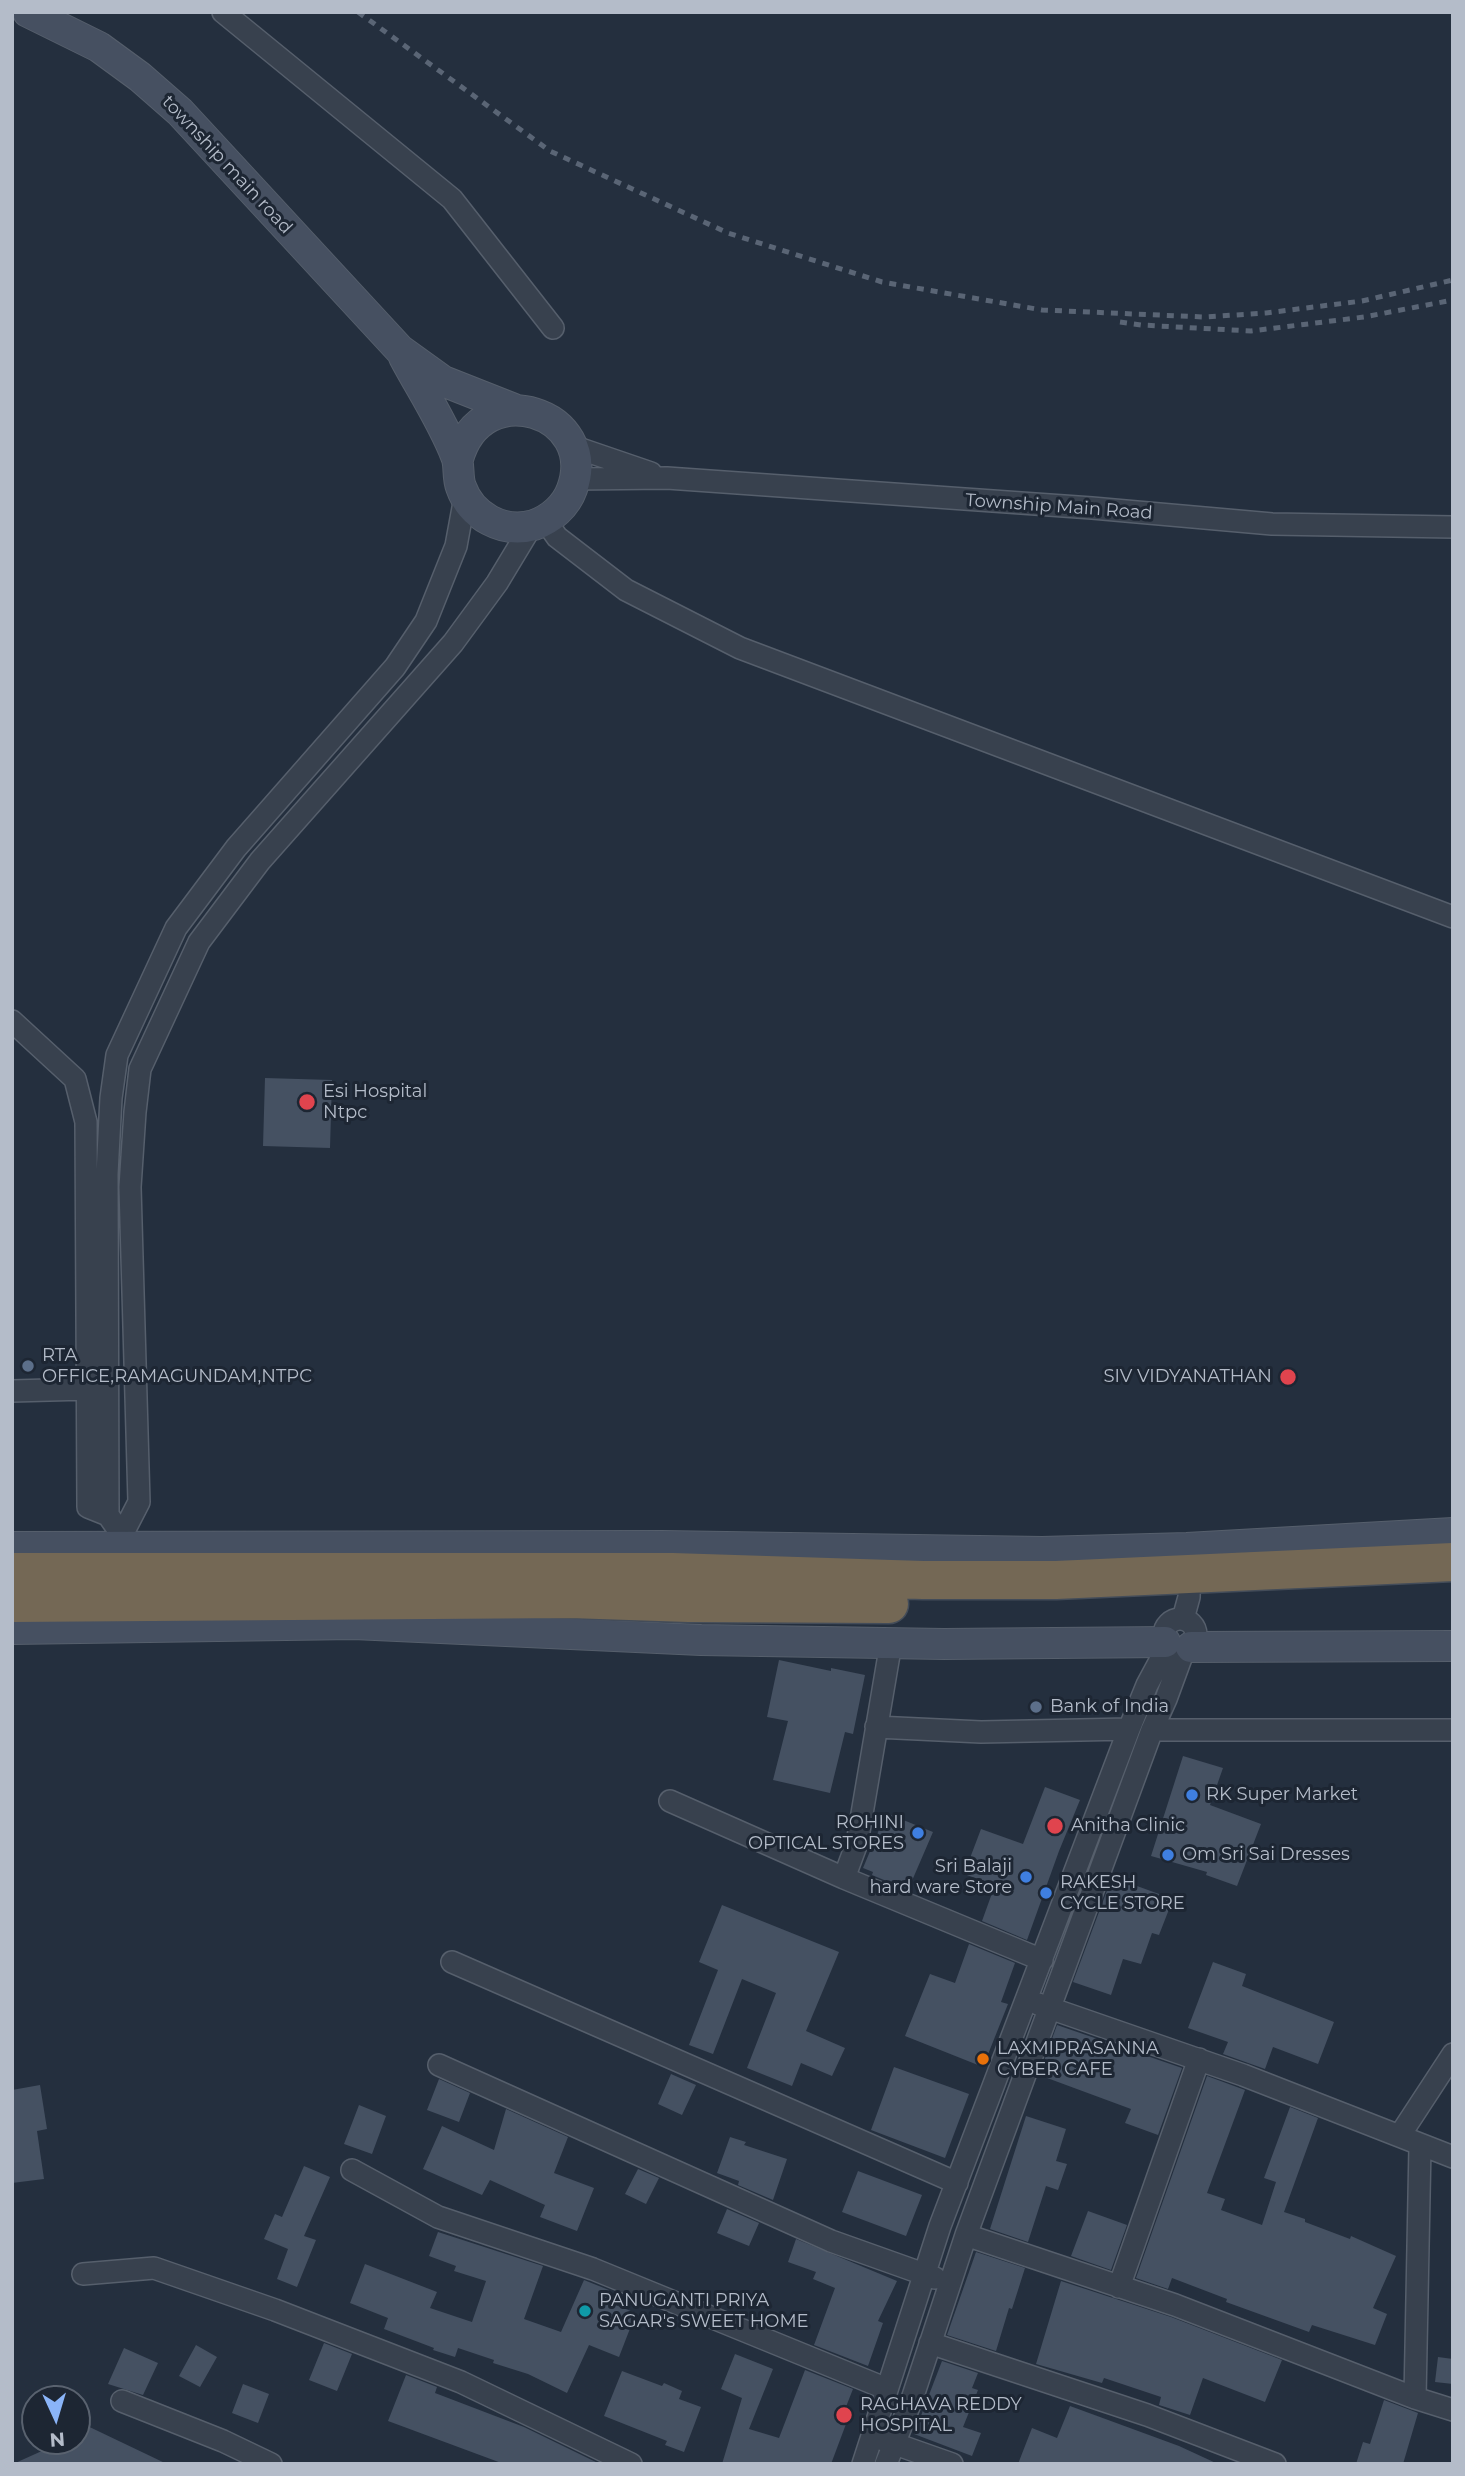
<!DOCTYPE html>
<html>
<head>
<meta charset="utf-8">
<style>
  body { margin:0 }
  #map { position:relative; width:1465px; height:2476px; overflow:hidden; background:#242f3e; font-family:Montserrat,sans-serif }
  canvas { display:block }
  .frame { position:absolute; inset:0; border:14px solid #b4bcc9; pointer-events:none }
  .north { position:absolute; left:21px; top:2385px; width:70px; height:70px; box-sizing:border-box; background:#1d2633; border:2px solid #59626f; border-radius:50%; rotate:176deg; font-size:19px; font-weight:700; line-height:28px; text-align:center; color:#b4bcc9 }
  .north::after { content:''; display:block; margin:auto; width:24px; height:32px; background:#8ab4f8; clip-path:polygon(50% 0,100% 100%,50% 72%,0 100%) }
</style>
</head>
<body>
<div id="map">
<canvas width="1465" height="2476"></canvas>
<div class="frame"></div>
<div class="north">N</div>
</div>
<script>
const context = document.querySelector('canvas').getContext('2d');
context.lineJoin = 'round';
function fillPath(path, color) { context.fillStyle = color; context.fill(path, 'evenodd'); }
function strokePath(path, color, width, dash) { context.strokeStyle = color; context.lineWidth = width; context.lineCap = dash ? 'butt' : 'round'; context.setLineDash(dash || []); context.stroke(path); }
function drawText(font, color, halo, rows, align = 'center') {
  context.font = font + ' Montserrat,sans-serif'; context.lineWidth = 6; context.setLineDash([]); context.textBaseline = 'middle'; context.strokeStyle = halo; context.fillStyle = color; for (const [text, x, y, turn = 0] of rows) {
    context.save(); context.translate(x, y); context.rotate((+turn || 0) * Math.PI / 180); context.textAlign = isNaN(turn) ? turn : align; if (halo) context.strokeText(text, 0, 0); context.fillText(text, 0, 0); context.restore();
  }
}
const building = new Path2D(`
  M 265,1078 L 332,1080 L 330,1148 L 263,1146 Z
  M 779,1660 L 831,1671 L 831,1668 L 865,1675 L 853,1734 L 845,1732 L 830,1793 L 773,1780 L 788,1721 L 767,1717 Z
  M 1183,1756 L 1223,1768 L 1210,1805 L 1261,1824 L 1237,1886 L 1206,1875 L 1207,1872 L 1151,1856 Z
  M 1045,1787 L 1080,1800 L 1059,1851 L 1027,1940 L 982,1921 L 995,1885 L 964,1874 L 981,1829 L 1023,1844 Z
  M 886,1813 L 933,1832 L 908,1890 L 872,1875 L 873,1872 L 863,1868 Z
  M 1112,1877 L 1173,1899 L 1159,1935 L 1152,1933 L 1141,1964 L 1123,1959 L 1111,1995 L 1073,1982 Z
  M 722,1905 L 839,1952 L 806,2031 L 845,2048 L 832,2076 L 801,2063 L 792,2086 L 747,2068 L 776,1993 L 742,1979 L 713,2054 L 689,2045 L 718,1970 L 699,1962 Z
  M 969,1944 L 1015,1963 L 1001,2002 L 1008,2004 L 983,2067 L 905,2036 L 930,1974 L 955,1983 Z
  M 1213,1962 L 1246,1974 L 1242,1986 L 1334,2022 L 1318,2064 L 1273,2047 L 1265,2069 L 1223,2054 L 1228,2042 L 1188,2028 Z
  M 1057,2025 L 1182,2068 L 1158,2135 L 1125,2123 L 1131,2109 L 1039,2075 Z
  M 894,2067 L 969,2094 L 945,2158 L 871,2130 Z
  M 671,2074 L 696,2085 L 682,2115 L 658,2104 Z
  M 1207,2076 L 1245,2090 L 1207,2193 L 1225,2199 L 1221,2210 L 1262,2225 L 1276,2182 L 1264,2178 L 1290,2107 L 1318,2118 L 1284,2212 L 1305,2219 L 1305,2222 L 1350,2239 L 1351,2236 L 1396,2256 L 1373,2308 L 1387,2314 L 1375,2345 L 1312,2325 L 1309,2332 L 1226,2302 L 1227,2299 L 1172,2278 L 1168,2289 L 1136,2278 Z
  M 439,2079 L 470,2093 L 459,2122 L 427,2110 Z
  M 40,2085 L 47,2129 L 37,2131 L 44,2179 L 12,2183 L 12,2090 Z
  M 359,2105 L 386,2116 L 372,2154 L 344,2144 Z
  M 506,2109 L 568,2137 L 554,2173 L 594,2188 L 577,2231 L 540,2217 L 545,2205 L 490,2180 L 482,2195 L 423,2169 L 442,2126 L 494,2150 Z
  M 1026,2116 L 1066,2129 L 1056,2161 L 1067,2164 L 1058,2190 L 1046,2186 L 1028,2242 L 990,2229 Z
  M 730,2137 L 746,2142 L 744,2145 L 787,2159 L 773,2200 L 738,2185 L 739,2181 L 717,2173 Z
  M 304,2166 L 330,2177 L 304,2236 L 316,2240 L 297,2287 L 277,2279 L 288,2249 L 264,2239 L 275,2214 L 282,2217 Z
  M 638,2169 L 659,2178 L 646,2204 L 625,2194 Z
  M 858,2171 L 922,2195 L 906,2236 L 842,2212 Z
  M 727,2209 L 759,2223 L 749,2246 L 717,2233 Z
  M 1088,2211 L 1127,2225 L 1111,2270 L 1071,2256 Z
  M 438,2232 L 543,2266 L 524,2319 L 561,2332 L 584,2280 L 609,2290 L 605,2301 L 636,2313 L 619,2357 L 589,2345 L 567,2393 L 528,2374 L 493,2363 L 494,2360 L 458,2348 L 455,2357 L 433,2350 L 434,2348 L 384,2329 L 388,2318 L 350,2303 L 365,2264 L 437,2292 L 430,2308 L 472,2322 L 486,2281 L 454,2271 L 456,2266 L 429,2256 Z
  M 796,2239 L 897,2281 L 878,2321 L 883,2323 L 868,2366 L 814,2345 L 835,2288 L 813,2279 L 816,2272 L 788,2262 Z
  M 976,2252 L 1025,2268 L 1012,2309 L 1009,2308 L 996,2351 L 947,2335 Z
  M 1061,2281 L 1171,2317 L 1282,2360 L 1265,2402 L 1203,2378 L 1190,2415 L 1159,2405 L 1161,2397 L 1104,2378 L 1102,2383 L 1036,2364 Z
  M 324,2343 L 352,2354 L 337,2391 L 309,2380 Z
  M 196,2345 L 217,2357 L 200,2387 L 179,2376 Z
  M 124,2348 L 158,2363 L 143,2395 L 108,2384 Z
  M 735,2354 L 773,2369 L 749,2429 L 779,2438 L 805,2370 L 853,2389 L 840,2422 L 846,2424 L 831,2464 L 722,2464 L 742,2398 L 721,2389 Z
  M 1438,2357 L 1453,2359 L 1453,2384 L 1435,2382 Z
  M 942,2361 L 978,2373 L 972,2388 L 978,2390 L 963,2427 L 981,2433 L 972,2456 L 914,2434 Z
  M 622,2371 L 662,2386 L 664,2383 L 682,2391 L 679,2399 L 701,2407 L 684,2452 L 665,2445 L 667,2441 L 604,2416 Z
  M 406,2375 L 437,2387 L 435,2393 L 524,2427 L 600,2464 L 504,2464 L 388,2421 Z
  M 243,2384 L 269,2394 L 258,2423 L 232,2413 Z
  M 1384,2400 L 1418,2413 L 1403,2464 L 1356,2464 L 1363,2442 L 1370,2444 Z
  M 1070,2406 L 1179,2446 L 1218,2464 L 1018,2464 L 1032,2428 L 1057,2438 Z
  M 77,2421 L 167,2464 L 13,2464 L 64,2441 L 77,2441 Z`);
const street = new Path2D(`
  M 223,12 L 452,199 L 553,328
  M 572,446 L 651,473
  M 575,479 L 667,478 L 1092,508 L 1272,524 L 1453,527
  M 545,520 L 557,537 L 626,590 L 740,648 L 1453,917
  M 12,1021 L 75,1079 L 86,1122 L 88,1507 L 108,1515
  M 12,1391 L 87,1389
  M 122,1535 L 108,1515 L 107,1174 L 111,1098 L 117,1055 L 176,928 L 236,848 L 395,667 L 426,621 L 456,546 L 465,497
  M 124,1559 L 122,1535 L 139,1502 L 130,1187 L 135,1112 L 140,1069 L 199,942 L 260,861 L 453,643 L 497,583 L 532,525
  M 1183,1619 L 1189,1597 L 1190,1567
  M1164 1635a16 16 0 1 1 32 0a16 16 0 1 1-32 0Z
  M 876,1727 L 981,1732 L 1129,1729
  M 1152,1730 L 1453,1730
  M 670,1801 L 844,1878 L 857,1843 L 891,1643
  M 844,1878 L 1042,1960
  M 452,1962 L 957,2183
  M 1038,2004 L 1243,2075 L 1453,2157
  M 439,2065 L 831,2241 L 935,2278
  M 1400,2135 L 1453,2054
  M 352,2170 L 438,2217 L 593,2269 L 887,2389
  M 966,2235 L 1175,2305 L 1415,2398 L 1453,2410
  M 83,2274 L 154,2268 L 275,2310 L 461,2382 L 631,2464
  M 1119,2287 L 1199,2059
  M 930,2343 L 1147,2415 L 1275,2464
  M 1415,2398 L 1420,2146
  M 122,2401 L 223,2441 L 271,2464
  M 881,2439 L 952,2464
  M 863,2464 L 940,2226 L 1129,1729 L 1147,1685 L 1168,1646
  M 886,2464 L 912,2399 L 966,2235 L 1152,1730 L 1166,1699 L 1184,1650`);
const secondary = new Path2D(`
  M 28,12 L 99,47 L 140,77 L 180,112 L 400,350 L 443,381 L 514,409
  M 404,357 C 421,389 443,422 456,456 C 460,465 457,477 461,487 C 471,516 503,534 534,525 C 551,519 566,506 572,489 C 600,413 482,373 458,459
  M 12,1547 L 663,1546 L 1042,1552 L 1187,1548 L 1453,1533
  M 12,1629 L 354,1624 L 701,1640 L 944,1644 L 1165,1642
  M 1191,1647 L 1453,1646`);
const highway = new Path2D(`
  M 12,1572 L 672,1572 L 923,1580 L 1056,1580 L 1453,1562
  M 12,1603 L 570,1599 L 689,1603 L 889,1604`);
const rail = new Path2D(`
  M 358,12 L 550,151 L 728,233 L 882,282 L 1042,310 L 1204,317 L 1266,313 L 1362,301 L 1453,280
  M 1120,322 L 1141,325 L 1251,331 L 1364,317 L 1453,300`);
const markers = [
  [307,1102,9,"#e0444e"],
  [28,1366,7,"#5c6f8a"],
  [1288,1377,9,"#e0444e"],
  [1036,1707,7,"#5c6f8a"],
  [1192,1795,7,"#3f7fe0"],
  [1055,1826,9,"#e0444e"],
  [918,1833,7,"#3f7fe0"],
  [1168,1855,7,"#3f7fe0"],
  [1026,1877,7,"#3f7fe0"],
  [1046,1893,7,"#3f7fe0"],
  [983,2059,7,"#e8710a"],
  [585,2311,7,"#0f9aa8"],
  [844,2415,9,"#e0444e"]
];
const streetNames = [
  ["township main road",227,165,47],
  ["Township Main Road",1059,507,4]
];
const poiNames = [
  ["Esi Hospital",323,1092],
  ["Ntpc",323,1113],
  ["RTA",42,1356],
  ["OFFICE,RAMAGUNDAM,NTPC",42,1377],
  ["SIV VIDYANATHAN",1272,1377,"right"],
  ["Bank of India",1050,1707],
  ["RK Super Market",1206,1795],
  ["ROHINI",904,1823,"right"],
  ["OPTICAL STORES",904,1844,"right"],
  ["Anitha Clinic",1071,1826],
  ["Om Sri Sai Dresses",1182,1855],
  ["Sri Balaji",1012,1867,"right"],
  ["hard ware Store",1012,1888,"right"],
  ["RAKESH",1060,1883],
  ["CYCLE STORE",1060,1904],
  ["LAXMIPRASANNA",997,2049],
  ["CYBER CAFE",997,2070],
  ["PANUGANTI PRIYA",599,2301],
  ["SAGAR's SWEET HOME",599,2322],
  ["RAGHAVA REDDY",860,2405],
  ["HOSPITAL",860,2426]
];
fillPath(building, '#455162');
strokePath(street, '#565f6c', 24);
strokePath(secondary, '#565f6c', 32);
strokePath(highway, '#434c59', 41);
strokePath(street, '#38414e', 21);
strokePath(secondary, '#465061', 30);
strokePath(highway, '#746855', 38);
strokePath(rail, '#5a6575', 5, [7, 7]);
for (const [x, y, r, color] of markers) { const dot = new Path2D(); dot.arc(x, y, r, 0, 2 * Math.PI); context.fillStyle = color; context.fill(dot); strokePath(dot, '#1d2633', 2.5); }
drawText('18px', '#b4bcc9', '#1d2633', streetNames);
drawText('18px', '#b4bcc9', '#1d2633', poiNames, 'left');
</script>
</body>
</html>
